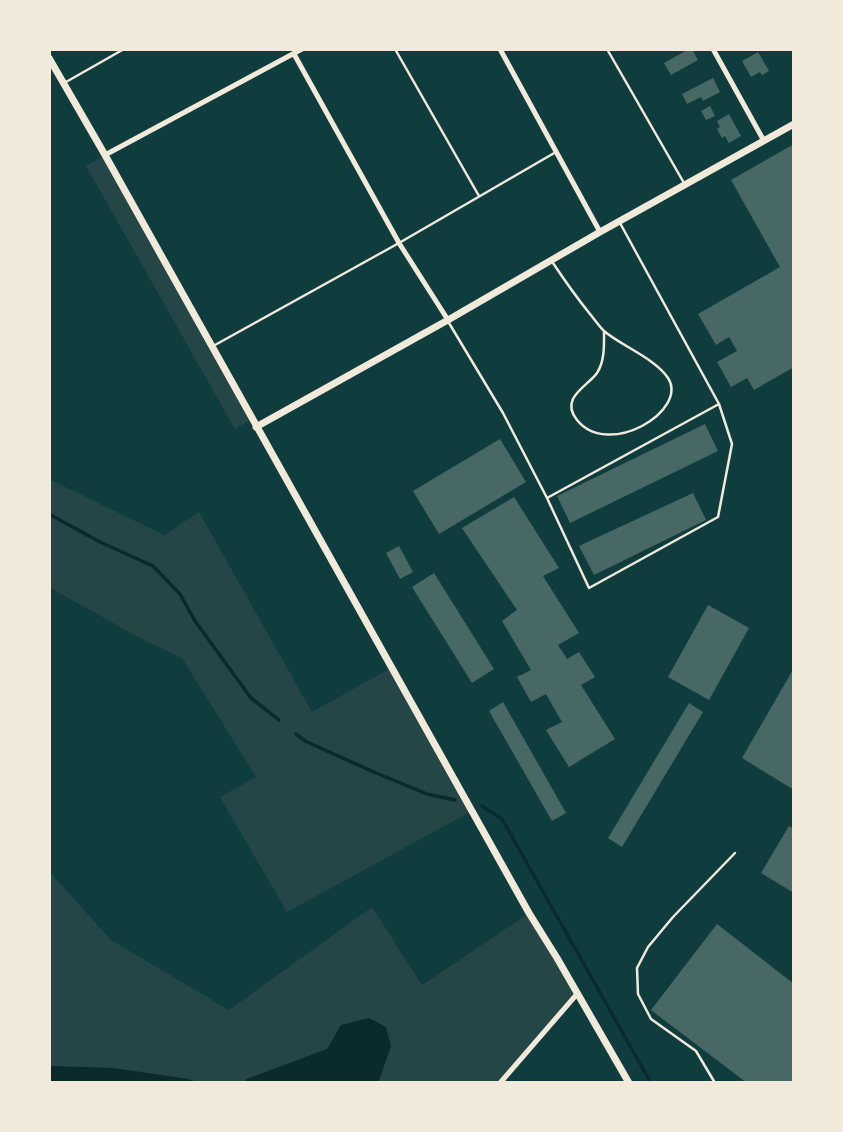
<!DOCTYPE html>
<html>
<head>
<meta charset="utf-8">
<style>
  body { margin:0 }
  #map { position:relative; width:843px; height:1132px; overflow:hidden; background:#0f3d3e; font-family:Manrope,sans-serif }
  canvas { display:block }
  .frame { position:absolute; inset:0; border:51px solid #f1e9da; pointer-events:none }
</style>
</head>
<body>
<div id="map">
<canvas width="843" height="1132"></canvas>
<div class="frame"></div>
</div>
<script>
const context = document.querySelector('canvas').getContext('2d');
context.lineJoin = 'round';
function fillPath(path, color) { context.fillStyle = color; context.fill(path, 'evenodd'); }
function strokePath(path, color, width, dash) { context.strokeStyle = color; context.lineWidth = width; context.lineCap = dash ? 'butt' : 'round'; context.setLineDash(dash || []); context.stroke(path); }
const green = new Path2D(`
  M 105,155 L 252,419 L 235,429 L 86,166 Z
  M 49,479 L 164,535 L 199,512 L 312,712 L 391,668 L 472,811 L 287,912 L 220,797 L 256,777 L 182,658 L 140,638 L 49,587 Z
  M 49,871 L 111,940 L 229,1010 L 372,907 L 422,985 L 529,913 L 577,994 L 500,1083 L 378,1083 L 391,1046 L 341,1025 L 328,1049 L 247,1079 L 243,1083 L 200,1083 L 188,1079 L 113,1069 L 49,1066 Z`);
const water = new Path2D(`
  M 369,1018 L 386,1027 L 391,1046 L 378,1083 L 243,1083 L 247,1079 L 327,1049 L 341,1025 Z
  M 49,1066 L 113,1068 L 188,1079 L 200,1083 L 49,1083 Z`);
const stream = new Path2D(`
  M 49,514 L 100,542 L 153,566 L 180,594 L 195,621 L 251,698 L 279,720
  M 296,734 L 305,741 L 376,773 L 427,794 L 455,800
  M 482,806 L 502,819 L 651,1083`);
const building = new Path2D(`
  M 689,49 L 692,49 L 698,60 L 671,75 L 664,63 Z
  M 758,52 L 769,71 L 762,75 L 760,72 L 751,77 L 742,61 Z
  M 713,78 L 720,92 L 703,101 L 701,97 L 687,104 L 682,94 Z
  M 710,106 L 715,116 L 706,120 L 701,111 Z
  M 729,114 L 741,136 L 729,143 L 725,136 L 722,138 L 717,129 L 720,127 L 717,121 Z
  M 794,144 L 794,367 L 754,390 L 747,378 L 731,387 L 717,362 L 737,351 L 729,337 L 716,345 L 698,314 L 780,267 L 731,180 Z
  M 705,424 L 718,451 L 570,523 L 557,496 Z
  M 500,439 L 526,482 L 439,534 L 413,491 Z
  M 693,493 L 706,520 L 594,575 L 579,546 Z
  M 514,497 L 559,568 L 543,576 L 579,633 L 558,645 L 567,659 L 579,652 L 595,677 L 581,685 L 615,739 L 569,767 L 546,730 L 562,722 L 546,694 L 531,702 L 517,677 L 531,670 L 502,621 L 517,610 L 462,528 Z
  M 399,546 L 413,572 L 400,579 L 386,553 Z
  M 434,573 L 494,669 L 472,683 L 412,587 Z
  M 708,605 L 749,628 L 709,700 L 668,677 Z
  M 794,668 L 794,790 L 742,758 Z
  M 503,702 L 566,813 L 552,821 L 489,711 Z
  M 689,703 L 703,712 L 622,847 L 608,838 Z
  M 789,826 L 794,829 L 794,893 L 761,873 Z
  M 717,924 L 794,984 L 794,1083 L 747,1083 L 651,1010 Z`);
const service = new Path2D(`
  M 395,49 L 479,196
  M 607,49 L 684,183
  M 66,82 L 124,49
  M 553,263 C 565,281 577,298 590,314 C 595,320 599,326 604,331 C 620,345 656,359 668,378 C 689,411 608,459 577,420 C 559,398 588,386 597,373 C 605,361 604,344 604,331
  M 449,323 L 503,413 L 547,498 L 719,404 L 620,223
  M 215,345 L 399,243 L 556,152
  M 547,498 L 589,588 L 718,517 L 732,444 L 719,404
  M 715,1083 L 696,1051 L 651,1019 L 638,994 L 637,968 L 648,947 L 673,917 L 735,853`);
const minor = new Path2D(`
  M 500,49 L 600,232
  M 713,49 L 764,141
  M 294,54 L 399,243 L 448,320
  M 105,155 L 302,49
  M 500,1083 L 577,994`);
const tertiary = new Path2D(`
  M 49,58 L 105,155 L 529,913 L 557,958 L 629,1083
  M 256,427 L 448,320 L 600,232 L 794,124`);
fillPath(green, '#244646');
fillPath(water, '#0a2a2b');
strokePath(stream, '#0a2a2b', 3.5);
fillPath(building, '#486865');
strokePath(service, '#f1e9da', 2.5);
strokePath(minor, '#f1e9da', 5);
strokePath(tertiary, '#f1e9da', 7);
</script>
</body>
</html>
